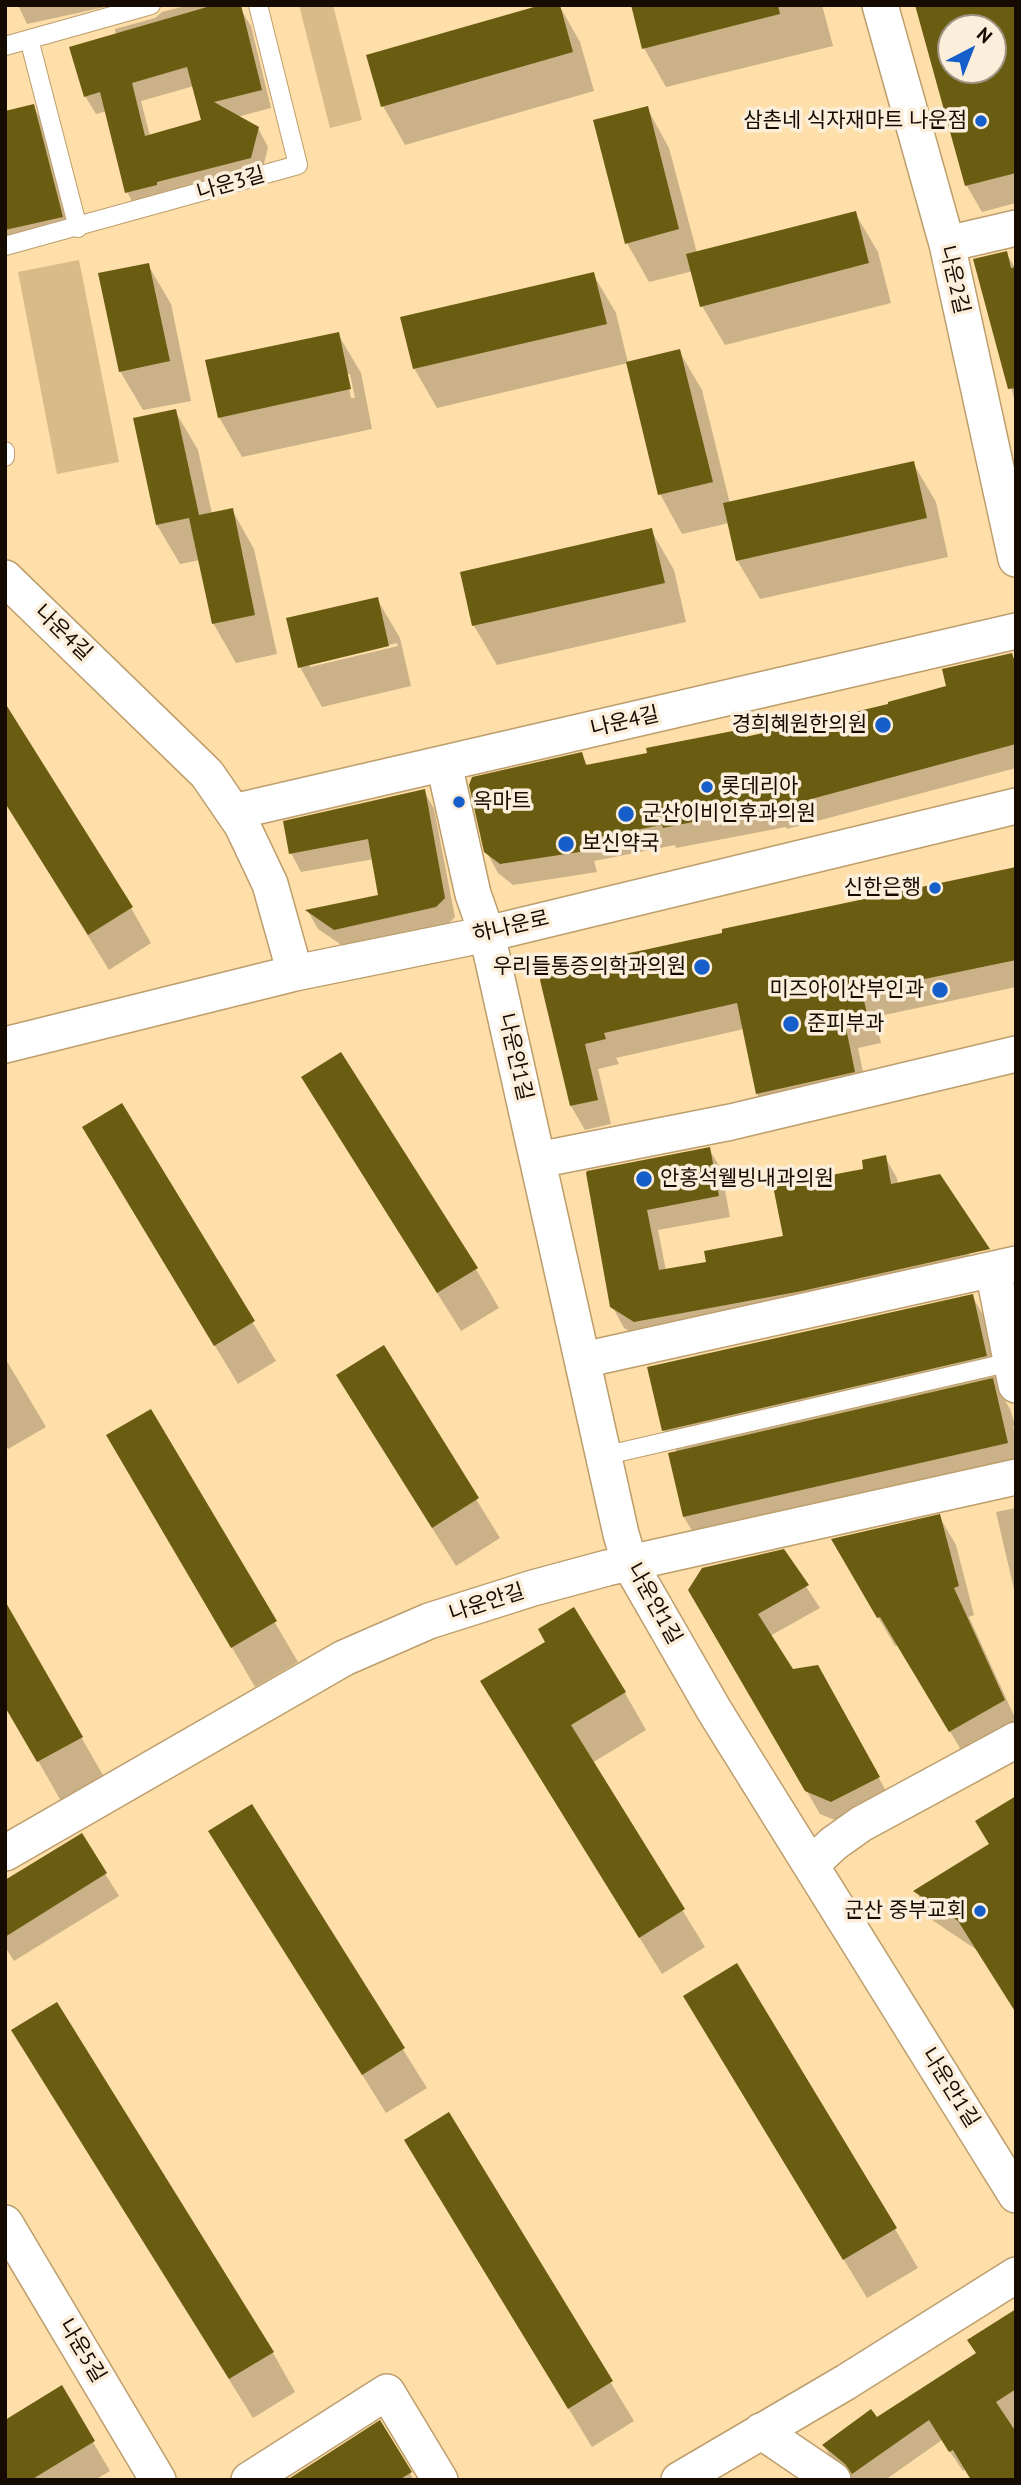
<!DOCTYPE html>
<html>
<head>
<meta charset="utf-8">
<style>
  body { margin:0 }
  #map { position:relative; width:1021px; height:2485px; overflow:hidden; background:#fedea9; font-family:"PT Sans",sans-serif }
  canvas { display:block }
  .frame { position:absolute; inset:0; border:7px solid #160b00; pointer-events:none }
  .north { position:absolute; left:937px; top:14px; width:70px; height:70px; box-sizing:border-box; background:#fbeeda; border:2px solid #9f9383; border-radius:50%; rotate:42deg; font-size:19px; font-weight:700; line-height:28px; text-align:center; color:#160b00 }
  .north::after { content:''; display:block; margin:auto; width:24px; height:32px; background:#165ec9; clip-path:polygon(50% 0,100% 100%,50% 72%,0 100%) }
</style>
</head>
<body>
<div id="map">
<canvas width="1021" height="2485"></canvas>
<div class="frame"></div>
<div class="north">N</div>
</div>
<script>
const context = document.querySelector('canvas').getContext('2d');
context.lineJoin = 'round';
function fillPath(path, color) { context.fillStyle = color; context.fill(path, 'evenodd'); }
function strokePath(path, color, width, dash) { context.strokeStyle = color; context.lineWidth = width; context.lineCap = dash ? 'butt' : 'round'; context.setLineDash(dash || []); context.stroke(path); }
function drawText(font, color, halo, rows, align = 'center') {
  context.font = font + ' "PT Sans","Noto Sans KR",sans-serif'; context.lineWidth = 7; context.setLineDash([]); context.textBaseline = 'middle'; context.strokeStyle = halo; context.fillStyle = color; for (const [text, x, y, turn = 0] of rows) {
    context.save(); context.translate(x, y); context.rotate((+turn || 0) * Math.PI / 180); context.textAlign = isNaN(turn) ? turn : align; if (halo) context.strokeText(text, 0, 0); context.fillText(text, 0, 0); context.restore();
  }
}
const green = new Path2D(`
  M 299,5 L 333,5 L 362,120 L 330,128 Z
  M 79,260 L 119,462 L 57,474 L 18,272 Z`);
const shadow = new Path2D(`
  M 18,5 L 151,5 L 118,20 L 110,6 L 27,24 Z
  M 189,5 L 238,5 L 251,26 L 271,108 L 237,117 L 258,128 L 268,147 L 261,176 L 137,210 L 127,192 L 107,111 L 96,114 L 85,96 L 116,35 L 115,29 L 155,18 L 162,12 ZM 194,86 L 203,121 L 150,136 L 141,101 Z
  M 559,5 L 580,42 L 594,91 L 405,145 L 383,106 Z
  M 633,5 L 822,5 L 833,46 L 666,87 L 644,48 Z
  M 916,5 L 1016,5 L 1016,203 L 982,212 L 967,186 ZM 951,28 L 993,28 L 993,70 L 951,70 Z
  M 33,106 L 45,127 L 74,237 L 5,252 L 5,113 Z
  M 647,108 L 669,148 L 697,253 L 855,213 L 878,252 L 891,303 L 725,345 L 702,306 L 693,271 L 649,282 L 627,243 Z
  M 1006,253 L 1016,269 L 1016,405 L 975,260 Z
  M 148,265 L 171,304 L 191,401 L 143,410 L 120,371 Z
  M 593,274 L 616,313 L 628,363 L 679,351 L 702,390 L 730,504 L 913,463 L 936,502 L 948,557 L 760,599 L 737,560 L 729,523 L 682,534 L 660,494 L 628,363 L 437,408 L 414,368 Z
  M 338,334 L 361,373 L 372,429 L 242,457 L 219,417 ZM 346,374 L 350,374 L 355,398 L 351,398 Z
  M 175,411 L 198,450 L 212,514 L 232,510 L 254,549 L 277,654 L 236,663 L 213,623 L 200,560 L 180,564 L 157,525 Z
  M 651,530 L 674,570 L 686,622 L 497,665 L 474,626 L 462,573 Z
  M 377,599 L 400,638 L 411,686 L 322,707 L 300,667 ZM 397,643 L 398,646 L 310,667 L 310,663 Z
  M 1011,654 L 1016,662 L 1016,768 L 787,829 L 786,827 L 676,848 L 675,845 L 594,861 L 597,872 L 513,885 L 498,873 L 486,851 L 581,754 L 588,766 L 649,754 L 742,731 L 746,739 L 890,705 L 949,688 Z
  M 424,791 L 434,809 L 455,917 L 447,925 L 346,948 L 318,929 L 308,911 L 380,897 L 374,859 L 301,872 L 291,853 Z
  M 5,802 L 131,908 L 151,943 L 109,970 Z
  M 1016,868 L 1016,987 L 875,1017 L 881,1043 L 858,1048 L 868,1096 L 771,1118 L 757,1094 L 744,1029 L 616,1058 L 619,1064 L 598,1069 L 611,1124 L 585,1130 L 571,1106 L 542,980 L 644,952 Z
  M 121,1105 L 276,1361 L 238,1384 L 107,1167 Z
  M 326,1116 L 476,1269 L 499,1308 L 461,1331 Z
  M 709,1149 L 721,1169 L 730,1217 L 658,1230 L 666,1271 L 708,1263 L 785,1237 L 865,1170 L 885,1157 L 897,1178 L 898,1184 L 959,1208 L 974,1276 L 648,1342 L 624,1328 L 612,1306 L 587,1174 Z
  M 972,1296 L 989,1325 L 1003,1385 L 997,1386 L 1010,1409 L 1015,1425 L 1013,1426 L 1016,1440 L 1016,1474 L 701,1546 L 684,1517 L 677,1452 L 664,1430 Z
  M 383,1348 L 500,1538 L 456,1566 L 361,1415 Z
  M 5,1358 L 46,1427 L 8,1449 L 5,1445 Z
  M 151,1411 L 298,1662 L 255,1687 L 108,1435 Z
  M 1016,1508 L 1016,1598 L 996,1512 Z
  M 939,1516 L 956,1545 L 974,1615 L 969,1617 L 1016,1720 L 1016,1732 L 967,1760 L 899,1645 L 895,1646 L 833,1540 Z
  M 783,1551 L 820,1608 L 770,1636 L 792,1671 L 830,1690 L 891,1800 L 845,1824 L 820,1814 L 690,1590 Z
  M 5,1604 L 104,1777 L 61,1801 L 5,1703 Z
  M 625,1693 L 646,1730 L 592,1763 L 705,1947 L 662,1974 L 504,1719 Z
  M 251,1807 L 427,2088 L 386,2113 L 211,1832 Z
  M 81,1835 L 119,1896 L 14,1961 L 5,1947 L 5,1882 Z
  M 991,1845 L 977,1950 L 932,1920 L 916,1891 Z
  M 708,2035 L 895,2229 L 918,2268 L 867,2298 Z
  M 36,2070 L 273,2353 L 295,2392 L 253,2418 Z
  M 448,2115 L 634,2421 L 592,2447 L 429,2179 Z
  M 1016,2311 L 1016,2480 L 966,2469 L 963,2471 L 942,2440 L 885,2480 L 853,2480 L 836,2466 L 824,2446 L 876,2420 L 978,2354 Z
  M 61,2388 L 110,2471 L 95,2480 L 5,2480 Z
  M 380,2423 L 414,2480 L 290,2480 Z`);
const building = new Path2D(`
  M 214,5 L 241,5 L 262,90 L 214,102 L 259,127 L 251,158 L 157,182 L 157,185 L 125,193 L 100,92 L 84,97 L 69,47 ZM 187,67 L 201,120 L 145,136 L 132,83 Z
  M 541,5 L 560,5 L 573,52 L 381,107 L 366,55 Z
  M 631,5 L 778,5 L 780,14 L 642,49 Z
  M 915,5 L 1016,5 L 1016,173 L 965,186 ZM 951,28 L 993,28 L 993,70 L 951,70 Z
  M 34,104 L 63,217 L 5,230 L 5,111 Z
  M 648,106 L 679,229 L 625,244 L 593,120 Z
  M 856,211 L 869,263 L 700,307 L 686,254 Z
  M 1007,251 L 1011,268 L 1016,267 L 1016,388 L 1008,389 L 973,259 Z
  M 149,263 L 170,361 L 119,372 L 98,273 Z
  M 594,272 L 607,324 L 413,369 L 400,317 Z
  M 339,332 L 351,389 L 218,418 L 205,360 Z
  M 680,349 L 713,482 L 658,495 L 626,362 Z
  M 176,409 L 199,515 L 233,508 L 255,615 L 212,624 L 189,518 L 156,525 L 133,418 Z
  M 914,461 L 927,518 L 736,561 L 723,503 Z
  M 652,528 L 665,583 L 472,626 L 460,572 Z
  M 378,597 L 389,646 L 298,668 L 286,618 Z
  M 1012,653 L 1016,666 L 1016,744 L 774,809 L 773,806 L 663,828 L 662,825 L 583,840 L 586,851 L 500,864 L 484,852 L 469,785 L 472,777 L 582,752 L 586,765 L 647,753 L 646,748 L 743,729 L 745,737 L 817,721 L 888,704 L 888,702 L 946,686 L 942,669 Z
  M 5,703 L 133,907 L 88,935 L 5,803 Z
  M 425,789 L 445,898 L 436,907 L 334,930 L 305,910 L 378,895 L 368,839 L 289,854 L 283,821 Z
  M 1016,867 L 1016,960 L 862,992 L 868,1018 L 845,1023 L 855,1072 L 756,1094 L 737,1003 L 604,1033 L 606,1039 L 585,1044 L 598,1100 L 570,1106 L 540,980 L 543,970 L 644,950 L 722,933 L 722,929 Z
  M 341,1052 L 478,1268 L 437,1293 L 301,1077 Z
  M 122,1103 L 255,1321 L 214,1346 L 82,1127 Z
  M 710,1147 L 719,1196 L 647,1210 L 659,1270 L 706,1262 L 704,1251 L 783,1236 L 773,1186 L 863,1169 L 862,1160 L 886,1155 L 891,1184 L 940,1174 L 990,1249 L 802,1291 L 634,1322 L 610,1307 L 586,1173 L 587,1171 Z
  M 973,1294 L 987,1356 L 662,1431 L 647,1367 Z
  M 384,1345 L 479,1498 L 432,1528 L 336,1375 Z
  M 993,1378 L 1008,1443 L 683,1517 L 668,1453 Z
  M 151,1409 L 277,1621 L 231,1648 L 106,1435 Z
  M 940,1514 L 959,1586 L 954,1588 L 1005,1700 L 949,1732 L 880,1617 L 877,1618 L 831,1539 Z
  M 784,1549 L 809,1585 L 758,1614 L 793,1669 L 818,1665 L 880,1777 L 831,1802 L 805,1791 L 688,1590 L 702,1568 Z
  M 5,1601 L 83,1737 L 37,1762 L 5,1707 Z
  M 574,1607 L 626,1692 L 571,1725 L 685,1909 L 639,1938 L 480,1681 L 545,1642 L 538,1629 Z
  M 1016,1796 L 1016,2013 L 958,1921 L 913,1891 L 989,1844 L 975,1821 Z
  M 252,1804 L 405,2048 L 362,2075 L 208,1831 Z
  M 82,1833 L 107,1873 L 5,1937 L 5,1880 Z
  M 737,1963 L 897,2228 L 843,2260 L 683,1996 Z
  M 57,2002 L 274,2352 L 229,2379 L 11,2030 Z
  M 449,2112 L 613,2381 L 568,2409 L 404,2140 Z
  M 1016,2309 L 1016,2389 L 996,2402 L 1016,2432 L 1016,2480 L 971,2480 L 953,2450 L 949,2452 L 929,2420 L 852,2474 L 845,2464 L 822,2445 L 871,2409 L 877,2417 L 976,2353 L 967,2340 Z
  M 62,2385 L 95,2441 L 31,2480 L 5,2480 L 5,2420 Z
  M 380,2420 L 412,2472 L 399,2480 L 287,2480 Z`);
const lane = new Path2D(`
  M 29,39 L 78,228
  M 5,46 L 151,5
  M 5,246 L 298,165 L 258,5
  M 5,451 L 5,457
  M 603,1456 L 1011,1362`);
const street = new Path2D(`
  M 880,5 L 947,244 L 1016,559
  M 947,244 L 1016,228
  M 5,578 L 207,774 L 242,825 L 270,884 L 295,973
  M 444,764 L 473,894 L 487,934 L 621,1534 L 630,1564 L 714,1710 L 1016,2195
  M 233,812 L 1016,631
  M 5,1045 L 295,973 L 487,934 L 1016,806
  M 538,1160 L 731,1122 L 1016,1054
  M 993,1270 L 1016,1385
  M 583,1360 L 1016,1264
  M 5,1853 L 344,1658 L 429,1621 L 533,1588 L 607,1568 L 1016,1477
  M 811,1865 L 833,1844 L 861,1824 L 1016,1740
  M 5,2223 L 158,2480
  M 761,2431 L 833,2480
  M 249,2480 L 387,2392 L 440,2480
  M 679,2480 L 846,2382 L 1016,2275`);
const markers = [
  [981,121,7,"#165ec9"],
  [883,725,9,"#165ec9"],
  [707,787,7,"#165ec9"],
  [459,802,7,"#165ec9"],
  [626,814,9,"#165ec9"],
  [566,844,9,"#165ec9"],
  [935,888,7,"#165ec9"],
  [702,967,9,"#165ec9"],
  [940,990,9,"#165ec9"],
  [791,1024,9,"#165ec9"],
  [644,1179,9,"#165ec9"],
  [980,1911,7,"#165ec9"]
];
const poiNames = [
  ["삼촌네 식자재마트 나운점",967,121],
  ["경희혜원한의원",867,725],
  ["롯데리아",721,787,"left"],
  ["옥마트",473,802,"left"],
  ["군산이비인후과의원",642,814,"left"],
  ["보신약국",582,844,"left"],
  ["신한은행",921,888],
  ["우리들통증의학과의원",686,967],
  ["미즈아이산부인과",924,990],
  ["준피부과",807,1024,"left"],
  ["안홍석웰빙내과의원",660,1179,"left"],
  ["군산 중부교회",966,1911]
];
const streetNames = [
  ["나운3길",231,184,-16],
  ["나운2길",954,280,77],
  ["나운4길",63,633,44],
  ["나운4길",625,722,-13],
  ["하나운로",511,927,-13],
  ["나운안1길",515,1057,77],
  ["나운안길",487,1603,-18],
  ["나운안1길",654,1604,61],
  ["나운안1길",950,2088,58],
  ["나운5길",82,2351,59]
];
fillPath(green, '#d9ba89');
fillPath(shadow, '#0003');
fillPath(building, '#6a5d12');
strokePath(lane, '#bd9e6c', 20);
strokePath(street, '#bd9e6c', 38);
strokePath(lane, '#fff', 18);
strokePath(street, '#fff', 35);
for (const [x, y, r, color] of markers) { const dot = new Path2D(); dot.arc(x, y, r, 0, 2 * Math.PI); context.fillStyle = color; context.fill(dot); strokePath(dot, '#fbeeda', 2.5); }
drawText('21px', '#160b00', '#fbeeda', poiNames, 'right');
drawText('21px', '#160b00', '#fbeeda', streetNames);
</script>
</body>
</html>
